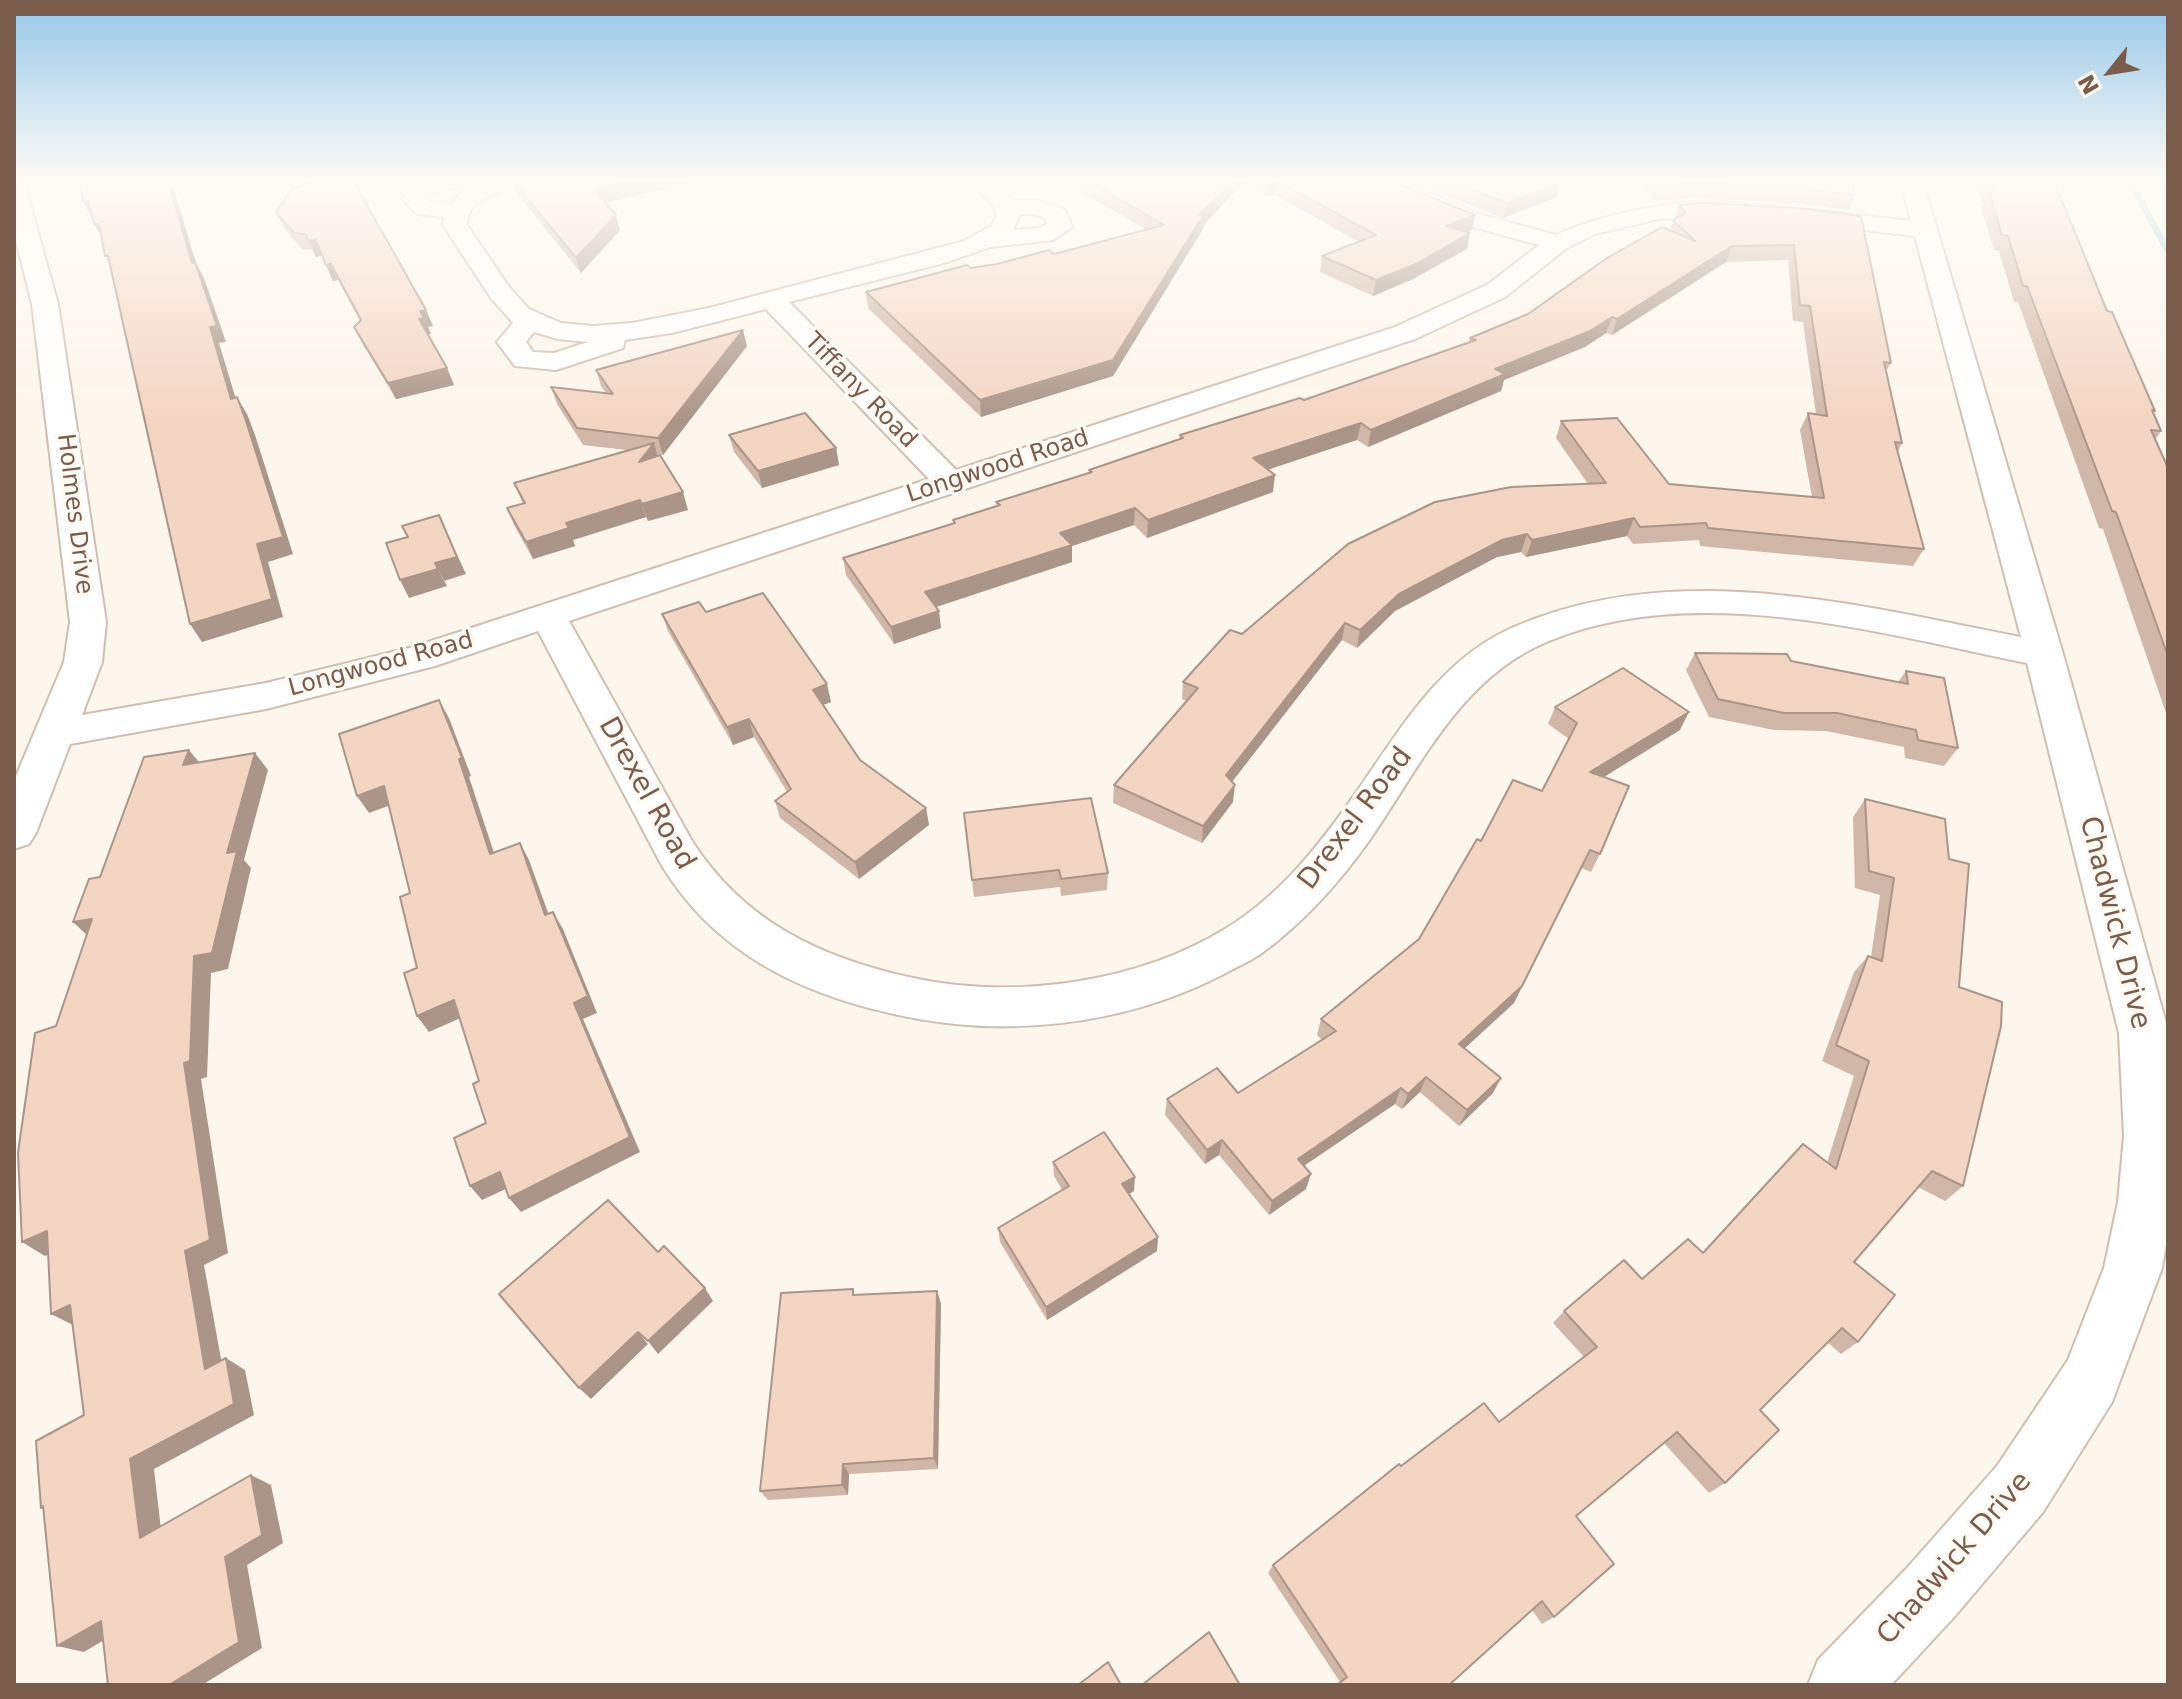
<!DOCTYPE html>
<html>
<head>
<meta charset="utf-8">
<style>
  body { margin:0 }
  #map { position:relative; width:2182px; height:1699px; overflow:hidden; background:#fdf6ec; font-family:"DejaVu Sans",sans-serif }
  canvas { display:block }
  .frame { position:absolute; inset:0; border:16px solid #7a5c4d; pointer-events:none }
  .north { position:absolute; left:2070px; top:32px; width:80px; height:80px; -webkit-text-stroke:6px #fffaf3; paint-order:stroke; rotate:240deg; font-size:22px; font-weight:700; line-height:32px; text-align:center; color:#7a5c4d }
  .north::after { content:''; display:block; margin:auto; width:28px; height:36px; background:#7a5c4d; clip-path:polygon(50% 0,100% 100%,50% 72%,0 100%) }
</style>
</head>
<body>
<div id="map">
<canvas width="2182" height="1699"></canvas>
<div class="frame"></div>
<div class="north">N</div>
</div>
<script>
const context = document.querySelector('canvas').getContext('2d');
context.lineJoin = 'round';
function fillPath(path, color) { context.fillStyle = color; context.fill(path, 'evenodd'); }
function strokePath(path, color, width, dash) { context.strokeStyle = color; context.lineWidth = width; context.lineCap = dash ? 'butt' : 'round'; context.setLineDash(dash || []); context.stroke(path); }
function drawText(font, color, halo, rows, align = 'center') {
  context.font = font + ' "DejaVu Sans",sans-serif'; context.lineWidth = 7; context.setLineDash([]); context.textBaseline = 'middle'; context.strokeStyle = halo; context.fillStyle = color; for (const [text, x, y, turn = 0] of rows) {
    context.save(); context.translate(x, y); context.rotate((+turn || 0) * Math.PI / 180); context.textAlign = isNaN(turn) ? turn : align; if (halo) context.strokeText(text, 0, 0); context.fillText(text, 0, 0); context.restore();
  }
}
const stream = new Path2D(`
  M 2120,182 L 2128,182 L 2139,191 L 2168,244 L 2168,253 L 2164,251 L 2132,192 Z`);
const street = new Path2D(`
  M 14,182 L 22,182 L 25,186 L 58,304 L 106,622 L 102,662 L 82,715 L 266,683 L 413,647 L 929,479 L 766,309 L 672,333 L 625,340 L 623,348 L 556,370 L 515,366 L 497,342 L 513,323 L 491,298 L 443,225 L 444,217 L 417,214 L 402,199 L 417,182 L 459,182 L 456,187 L 433,192 L 427,198 L 431,202 L 451,204 C 466,182 485,182 510,182 C 497,200 468,195 467,225 L 509,287 L 529,309 L 561,323 L 593,326 L 632,323 L 709,308 L 964,241 L 991,226 L 997,217 L 993,205 L 969,182 L 994,182 L 1013,200 L 1037,200 L 1065,210 L 1072,227 L 1053,240 L 990,247 L 944,263 L 789,302 L 956,470 L 1395,327 L 1487,285 L 1539,245 L 1466,225 L 1376,187 L 1373,182 L 1403,182 L 1482,215 L 1556,235 C 1600,214 1698,193 1746,205 L 1750,210 L 1746,215 L 1738,217 L 1659,219 L 1595,234 L 1567,248 L 1505,297 L 1415,339 L 569,621 L 692,841 C 744,922 821,958 913,978 C 1014,1000 1137,983 1225,929 C 1278,897 1318,847 1353,797 C 1399,732 1438,660 1514,627 C 1676,557 1856,605 2021,637 L 1915,236 L 1802,223 L 1794,221 L 1790,216 L 1794,211 L 1802,209 L 1911,221 L 1901,182 L 1923,182 L 2063,654 L 2168,1030 L 2168,1233 L 2162,1268 L 2112,1402 L 2043,1512 L 1955,1616 L 1891,1685 L 1808,1685 L 1818,1660 L 1907,1568 L 1997,1466 L 2068,1360 L 2104,1268 L 2118,1202 L 2124,1136 L 2119,1033 L 2027,663 C 1878,633 1696,580 1549,641 C 1461,677 1422,764 1371,838 C 1340,882 1305,921 1262,953 C 1249,962 1234,968 1220,976 C 1121,1026 1003,1039 894,1014 C 798,993 713,951 661,864 L 538,631 L 435,666 L 266,709 L 70,744 L 36,833 L 29,844 L 14,849 L 14,781 L 64,662 L 70,622 L 32,304 L 14,232 ZM 1020,214 L 1034,214 L 1046,219 L 1047,224 L 1039,228 L 1013,230 ZM 534,332 L 558,339 L 588,342 L 554,353 L 533,352 L 526,342 Z`);
const wall = new Path2D(`
  M 509,182 L 697,182 L 605,202 L 620,230 L 581,273 L 511,186 Z
  M 1065,182 L 1394,182 L 1475,215 L 1472,230 L 1466,232 L 1470,233 L 1467,249 L 1413,279 L 1373,296 L 1320,272 L 1322,256 L 1359,242 L 1275,195 L 1268,196 L 1243,183 L 1204,225 L 1203,229 L 1113,376 L 981,417 L 868,308 L 866,292 L 971,268 L 1054,254 L 1145,229 Z
  M 1411,182 L 1561,182 L 1557,197 L 1503,218 Z
  M 1636,182 L 1853,182 L 1855,195 L 1849,210 L 1793,203 L 1699,198 L 1655,201 Z
  M 1974,182 L 2063,182 L 2057,191 L 2107,311 L 2155,411 L 2153,413 L 2161,431 L 2155,440 L 2168,468 L 2168,719 L 2103,529 L 2099,528 L 2018,302 L 2014,302 L 1999,251 L 1994,250 L 1981,207 L 1983,203 Z
  M 1679,205 L 1799,208 L 1891,363 L 1886,371 L 1902,443 L 1898,451 L 1924,549 L 1913,566 L 1700,546 L 1699,540 L 1633,544 L 1627,536 L 1526,557 L 1521,552 L 1497,557 L 1395,611 L 1357,648 L 1342,640 L 1232,782 L 1233,802 L 1202,843 L 1113,803 L 1114,785 L 1186,701 L 1182,699 L 1183,682 L 1242,634 L 1588,484 L 1556,438 L 1561,421 L 1669,484 L 1812,497 L 1800,430 L 1808,413 L 1816,414 L 1803,322 L 1793,321 L 1788,260 L 1726,262 L 1612,335 L 1606,333 L 1585,347 L 1504,380 L 1501,391 L 1368,447 L 1357,440 L 1268,470 L 1273,492 L 1147,538 L 1134,525 L 1072,546 L 1072,562 L 936,607 L 941,628 L 894,644 L 846,575 L 843,558 L 953,523 L 953,520 L 997,506 L 996,502 L 1089,473 L 1089,470 L 1179,439 L 1180,435 L 1304,400 L 1469,343 L 1470,338 L 1528,314 L 1670,230 Z
  M 276,212 L 433,326 L 428,327 L 431,334 L 428,334 L 447,368 L 454,385 L 396,399 L 362,343 L 354,327 L 360,321 L 338,280 L 333,281 L 322,255 L 316,257 L 312,250 L 302,249 L 283,227 Z
  M 747,346 L 663,455 L 657,454 L 688,510 L 648,521 L 646,517 L 573,540 L 575,546 L 533,559 L 514,525 L 507,508 L 523,504 L 514,483 L 627,450 L 583,445 L 557,404 L 551,387 L 606,393 L 601,386 L 596,370 Z
  M 729,435 L 836,448 L 839,465 L 762,488 L 734,452 Z
  M 706,612 L 831,702 L 823,705 L 860,760 L 926,808 L 929,825 L 859,879 L 780,818 L 775,801 L 787,792 L 754,737 L 733,745 L 668,631 L 662,614 Z
  M 1695,653 L 1791,661 L 1898,682 L 1906,671 L 1958,748 L 1944,766 L 1905,758 L 1904,747 L 1826,731 L 1774,730 L 1709,717 L 1686,670 Z
  M 1555,707 L 1680,730 L 1603,777 L 1600,854 L 1591,872 L 1581,868 L 1514,1003 L 1465,1048 L 1493,1093 L 1459,1126 L 1420,1092 L 1402,1109 L 1395,1104 L 1304,1166 L 1306,1189 L 1269,1215 L 1219,1155 L 1205,1164 L 1165,1115 L 1167,1099 L 1238,1093 L 1322,1040 L 1317,1035 L 1321,1019 L 1419,939 L 1481,841 L 1542,791 L 1569,739 L 1548,724 Z
  M 1865,799 L 1959,987 L 1963,1186 L 1945,1201 L 1918,1187 L 1854,1262 L 1858,1342 L 1841,1354 L 1827,1342 L 1760,1410 L 1725,1483 L 1709,1493 L 1664,1443 L 1576,1516 L 1554,1617 L 1542,1624 L 1532,1610 L 1340,1682 L 1268,1573 L 1273,1565 L 1401,1466 L 1499,1422 L 1584,1357 L 1553,1323 L 1564,1311 L 1702,1253 L 1827,1163 L 1854,1076 L 1822,1061 L 1854,972 L 1868,956 L 1871,957 L 1880,895 L 1855,888 L 1853,817 Z
  M 964,813 L 1108,873 L 1107,890 L 1061,896 L 1060,887 L 974,897 Z
  M 1053,1162 L 1134,1191 L 1129,1194 L 1158,1237 L 1157,1251 L 1047,1320 L 1000,1242 L 998,1228 L 1062,1190 L 1054,1176 Z
  M 937,1291 L 941,1304 L 938,1469 L 849,1474 L 848,1495 L 768,1500 L 760,1491 L 855,1295 Z`);
const shadedWall = new Path2D(`
  M 168,182 L 172,182 L 196,263 L 204,278 L 226,342 L 219,343 L 241,416 L 231,399 Z
  M 628,182 L 697,182 L 598,204 L 594,189 Z
  M 1232,182 L 1243,182 L 1204,225 L 1203,229 L 1113,376 L 981,417 L 980,400 L 1199,215 Z
  M 1270,182 L 1276,182 L 1275,195 L 1268,196 Z
  M 1561,182 L 1557,197 L 1503,218 L 1507,203 Z
  M 88,201 L 92,217 L 83,202 Z
  M 616,215 L 620,230 L 581,273 L 576,258 Z
  M 1475,215 L 1472,230 L 1443,241 L 1446,226 Z
  M 94,224 L 99,224 L 103,240 Z
  M 1470,233 L 1467,249 L 1413,279 L 1373,296 L 1376,280 Z
  M 316,240 L 323,255 L 316,257 L 309,241 Z
  M 1732,246 L 1726,262 L 1612,335 L 1617,319 Z
  M 331,264 L 338,280 L 333,281 L 326,265 Z
  M 426,310 L 433,326 L 428,327 L 431,334 L 426,335 L 419,319 L 420,311 Z
  M 1612,317 L 1606,333 L 1585,347 L 1504,380 L 1501,391 L 1368,447 L 1371,430 L 1495,369 Z
  M 743,330 L 747,346 L 663,455 L 658,438 Z
  M 447,368 L 454,385 L 396,399 L 388,383 Z
  M 237,397 L 247,414 L 255,435 L 293,554 L 268,562 L 283,617 L 202,642 L 190,624 L 257,544 Z
  M 1361,423 L 1357,440 L 1251,475 L 1253,458 Z
  M 654,443 L 659,460 L 639,462 Z
  M 836,448 L 839,465 L 762,488 L 758,471 Z
  M 1275,475 L 1273,492 L 1147,538 L 1148,520 Z
  M 683,492 L 688,510 L 648,521 L 642,504 Z
  M 640,500 L 646,517 L 573,540 L 575,546 L 533,559 L 526,542 L 566,523 Z
  M 1135,508 L 1134,525 L 1072,546 L 1072,562 L 927,610 L 925,592 L 1060,533 Z
  M 1634,518 L 1627,536 L 1526,557 L 1532,540 Z
  M 447,533 L 466,574 L 444,581 L 435,563 Z
  M 1527,534 L 1521,552 L 1497,557 L 1395,611 L 1357,648 L 1360,630 L 1399,594 L 1502,540 Z
  M 438,569 L 447,586 L 409,598 L 400,580 Z
  M 939,611 L 941,628 L 894,644 L 891,627 Z
  M 1345,623 L 1342,640 L 1224,792 L 1226,775 Z
  M 827,684 L 831,702 L 817,707 L 813,690 Z
  M 439,700 L 449,718 L 471,776 L 469,777 L 500,871 L 490,854 Z
  M 1689,712 L 1680,730 L 1583,790 L 1590,772 Z
  M 749,719 L 754,737 L 733,745 L 727,727 Z
  M 189,750 L 203,767 L 183,765 Z
  M 255,753 L 268,770 L 244,860 L 251,868 L 228,969 L 211,973 L 207,1077 L 201,1079 L 228,1253 L 204,1265 L 225,1381 L 205,1369 L 185,1251 L 184,1063 L 194,956 L 227,853 Z
  M 1235,785 L 1233,802 L 1202,843 L 1203,826 Z
  M 384,786 L 396,803 L 369,813 L 357,796 Z
  M 926,808 L 929,825 L 859,879 L 855,862 Z
  M 520,843 L 529,860 L 555,932 L 545,915 Z
  M 1581,868 L 1514,1003 L 1452,1060 L 1459,1044 Z
  M 553,912 L 563,929 L 597,1013 L 583,1019 L 640,1152 L 521,1212 L 509,1198 L 574,1003 Z
  M 92,919 L 91,939 L 73,922 Z
  M 454,1000 L 465,1016 L 429,1032 L 417,1016 Z
  M 1426,1077 L 1420,1092 L 1402,1109 L 1408,1094 Z
  M 1501,1078 L 1493,1093 L 1459,1126 L 1467,1110 Z
  M 1401,1088 L 1395,1104 L 1293,1173 L 1298,1159 Z
  M 1222,1140 L 1219,1155 L 1205,1164 L 1207,1150 Z
  M 500,1172 L 512,1186 L 482,1200 L 470,1186 Z
  M 1311,1174 L 1306,1189 L 1269,1215 L 1272,1201 Z
  M 1135,1177 L 1134,1191 L 1122,1198 L 1122,1184 Z
  M 47,1231 L 70,1245 L 45,1256 L 22,1242 Z
  M 1158,1237 L 1157,1251 L 1047,1320 L 1046,1307 Z
  M 705,1288 L 713,1301 L 658,1354 L 648,1341 Z
  M 937,1291 L 941,1304 L 938,1469 L 934,1458 Z
  M 70,1305 L 75,1326 L 51,1314 Z
  M 638,1332 L 648,1344 L 591,1399 L 579,1388 Z
  M 226,1358 L 245,1370 L 254,1415 L 154,1469 L 163,1547 L 140,1538 L 130,1459 Z
  M 843,1464 L 849,1474 L 848,1495 L 842,1485 Z
  M 251,1475 L 271,1485 L 283,1543 L 247,1565 L 262,1648 L 202,1685 L 169,1685 L 225,1557 Z
  M 101,1621 L 126,1627 L 84,1652 L 57,1646 Z`);
const building = new Path2D(`
  M 80,182 L 168,182 L 192,263 L 195,262 L 217,326 L 210,327 L 231,399 L 237,397 L 245,418 L 283,537 L 257,544 L 272,599 L 190,624 L 108,256 L 105,256 L 99,224 L 94,224 L 88,201 L 83,202 Z
  M 313,182 L 354,182 L 426,310 L 420,311 L 424,318 L 419,319 L 447,368 L 388,383 L 354,327 L 361,320 L 331,264 L 326,265 L 316,240 L 309,241 L 305,234 L 294,233 L 276,212 L 292,189 Z
  M 514,182 L 628,182 L 594,189 L 616,215 L 576,258 Z
  M 1089,182 L 1232,182 L 1199,215 L 1204,214 L 1113,360 L 980,400 L 866,292 L 967,265 L 971,268 L 997,264 L 1049,250 L 1054,254 L 1164,225 Z
  M 1279,182 L 1394,182 L 1475,215 L 1446,226 L 1470,233 L 1416,264 L 1376,280 L 1322,256 L 1376,235 Z
  M 1451,182 L 1561,182 L 1507,203 Z
  M 1655,182 L 1853,182 L 1855,195 L 1799,188 L 1704,183 L 1660,186 Z
  M 1988,182 L 2052,182 L 2061,198 L 2107,311 L 2112,312 L 2155,411 L 2152,410 L 2161,431 L 2151,430 L 2168,468 L 2168,656 L 2116,512 L 2112,511 L 2027,286 L 2023,286 L 2008,236 L 2002,235 L 1989,192 L 1993,192 Z
  M 1704,203 L 1799,208 L 1861,216 L 1891,363 L 1884,362 L 1902,443 L 1895,442 L 1924,549 L 1708,528 L 1706,523 L 1640,527 L 1634,518 L 1532,540 L 1527,534 L 1502,540 L 1399,594 L 1360,630 L 1345,623 L 1226,775 L 1235,785 L 1203,826 L 1114,785 L 1198,688 L 1183,682 L 1230,630 L 1242,634 L 1348,544 L 1435,502 L 1511,487 L 1606,483 L 1561,421 L 1617,418 L 1669,484 L 1824,498 L 1808,413 L 1827,416 L 1810,306 L 1800,305 L 1794,245 L 1732,246 L 1617,319 L 1612,317 L 1590,331 L 1495,369 L 1505,374 L 1371,430 L 1361,423 L 1253,458 L 1275,475 L 1148,520 L 1135,508 L 1060,533 L 1072,545 L 925,592 L 939,611 L 891,627 L 843,558 L 955,523 L 953,520 L 1000,505 L 996,502 L 1092,472 L 1089,470 L 1183,438 L 1180,435 L 1300,398 L 1304,400 L 1476,340 L 1470,338 L 1528,314 L 1607,258 L 1662,227 L 1695,241 L 1673,220 L 1686,213 L 1679,205 Z
  M 743,330 L 658,438 L 577,428 L 551,387 L 613,394 L 596,370 Z
  M 805,413 L 836,448 L 758,471 L 729,435 Z
  M 654,443 L 639,462 L 660,455 L 683,492 L 642,504 L 640,500 L 566,523 L 569,528 L 526,542 L 507,508 L 525,503 L 514,483 Z
  M 439,515 L 457,557 L 435,563 L 438,569 L 400,580 L 386,543 L 408,537 L 402,526 Z
  M 763,593 L 827,684 L 813,690 L 860,760 L 926,808 L 855,862 L 775,801 L 791,789 L 749,719 L 727,727 L 662,614 L 699,602 L 706,612 Z
  M 1695,653 L 1787,654 L 1791,661 L 1908,684 L 1906,671 L 1944,678 L 1958,748 L 1918,740 L 1916,730 L 1837,713 L 1784,713 L 1718,699 Z
  M 1623,668 L 1689,712 L 1590,772 L 1629,786 L 1600,854 L 1590,850 L 1522,986 L 1459,1044 L 1501,1078 L 1467,1110 L 1426,1077 L 1408,1094 L 1401,1088 L 1298,1159 L 1311,1174 L 1272,1201 L 1222,1140 L 1207,1150 L 1167,1099 L 1217,1068 L 1238,1093 L 1336,1031 L 1321,1019 L 1419,939 L 1477,839 L 1481,841 L 1513,780 L 1542,791 L 1577,723 L 1555,707 Z
  M 439,700 L 462,758 L 459,759 L 490,854 L 520,843 L 545,915 L 553,912 L 588,996 L 574,1003 L 630,1137 L 509,1198 L 500,1172 L 470,1186 L 454,1138 L 486,1123 L 473,1084 L 479,1081 L 454,1000 L 417,1016 L 404,973 L 417,968 L 400,897 L 410,893 L 384,786 L 357,796 L 339,734 Z
  M 189,750 L 183,765 L 255,753 L 227,853 L 237,851 L 212,953 L 194,956 L 190,1061 L 184,1063 L 210,1240 L 185,1251 L 205,1369 L 226,1358 L 234,1404 L 130,1459 L 140,1538 L 251,1475 L 262,1535 L 225,1557 L 239,1642 L 169,1685 L 108,1685 L 101,1621 L 57,1646 L 43,1506 L 41,1508 L 36,1441 L 84,1415 L 70,1305 L 51,1314 L 47,1231 L 22,1242 L 18,1153 L 35,1033 L 56,1026 L 92,919 L 73,922 L 89,879 L 100,877 L 144,757 Z
  M 1091,798 L 1108,873 L 1061,879 L 1059,870 L 972,880 L 964,813 Z
  M 1865,799 L 1945,819 L 1949,859 L 1969,864 L 1959,987 L 2002,1002 L 2001,1026 L 1963,1186 L 1932,1171 L 1854,1262 L 1895,1295 L 1858,1342 L 1842,1328 L 1760,1410 L 1779,1430 L 1725,1483 L 1677,1432 L 1576,1516 L 1614,1564 L 1554,1617 L 1542,1601 L 1449,1685 L 1337,1685 L 1347,1677 L 1273,1565 L 1399,1464 L 1401,1466 L 1484,1403 L 1499,1422 L 1597,1347 L 1564,1311 L 1624,1260 L 1642,1279 L 1688,1239 L 1703,1253 L 1803,1144 L 1836,1169 L 1869,1061 L 1836,1045 L 1868,956 L 1882,961 L 1894,878 L 1869,871 Z
  M 1104,1132 L 1135,1177 L 1122,1184 L 1158,1237 L 1046,1307 L 998,1228 L 1069,1186 L 1053,1162 Z
  M 608,1200 L 658,1252 L 664,1246 L 705,1288 L 648,1341 L 638,1332 L 579,1388 L 499,1294 Z
  M 853,1289 L 853,1295 L 937,1291 L 934,1458 L 843,1464 L 842,1485 L 760,1491 L 781,1293 Z
  M 1209,1632 L 1240,1685 L 1142,1685 Z
  M 1108,1662 L 1121,1685 L 1078,1685 Z`);
const farStreetnames = [
  ["Tiffany Road",860,391,46],
  ["Longwood Road",998,467,-18],
  ["Holmes Drive",74,514,83],
  ["Longwood Road",381,665,-15]
];
const streetNames = [
  ["Drexel Road",646,794,61],
  ["Drexel Road",1356,819,-53],
  ["Chadwick Drive",2114,923,76],
  ["Chadwick Drive",1955,1559,-49]
];
fillPath(stream, '#a5d3da');
strokePath(street, '#d1beb0', 4);
fillPath(street, '#fff');
fillPath(wall, '#d1b7a8');
fillPath(shadedWall, '#aa9588');
fillPath(building, '#f3d5c3');
strokePath(building, '#aa9588', 2);
const sky = context.createLinearGradient(0, 0, 0, 420);
sky.addColorStop(0, '#97c7e8');
sky.addColorStop(0.43, '#fefbf6');
sky.addColorStop(1, '#fefbf600');
context.fillStyle = sky;
context.fillRect(0, 0, 2182, 420);
drawText('24px', '#7a5c4d', '#fffaf3', farStreetnames);
drawText('28px', '#7a5c4d', '#fffaf3', streetNames);
</script>
</body>
</html>
